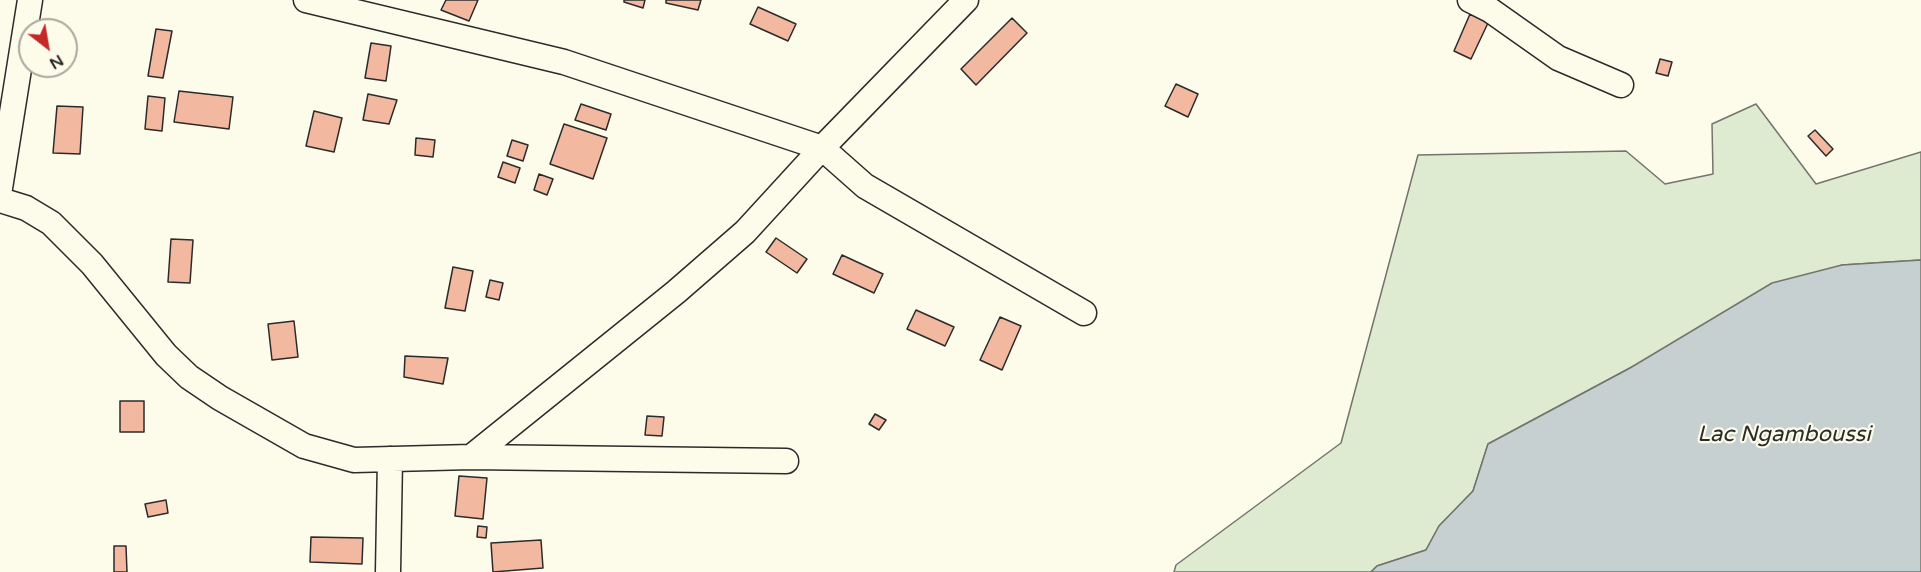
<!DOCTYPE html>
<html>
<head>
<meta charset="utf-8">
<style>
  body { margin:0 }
  #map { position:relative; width:1921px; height:572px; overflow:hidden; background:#fdfbea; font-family:"Varela Round",sans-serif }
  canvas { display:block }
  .north { position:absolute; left:18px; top:18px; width:60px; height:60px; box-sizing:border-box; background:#fdfbea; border:2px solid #a9a89e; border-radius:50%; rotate:149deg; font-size:16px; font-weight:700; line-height:24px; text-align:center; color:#2b2b2b }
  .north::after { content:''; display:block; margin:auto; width:21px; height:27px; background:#c62828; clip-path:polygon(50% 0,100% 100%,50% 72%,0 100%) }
</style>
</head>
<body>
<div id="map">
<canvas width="1921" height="572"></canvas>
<div class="north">N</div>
</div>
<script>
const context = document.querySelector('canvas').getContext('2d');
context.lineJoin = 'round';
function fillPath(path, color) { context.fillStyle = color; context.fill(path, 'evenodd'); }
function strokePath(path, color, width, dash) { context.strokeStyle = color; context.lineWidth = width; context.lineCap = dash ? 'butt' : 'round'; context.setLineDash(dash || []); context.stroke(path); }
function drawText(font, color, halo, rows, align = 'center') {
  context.font = font + ' "Varela Round",sans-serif'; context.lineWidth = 4.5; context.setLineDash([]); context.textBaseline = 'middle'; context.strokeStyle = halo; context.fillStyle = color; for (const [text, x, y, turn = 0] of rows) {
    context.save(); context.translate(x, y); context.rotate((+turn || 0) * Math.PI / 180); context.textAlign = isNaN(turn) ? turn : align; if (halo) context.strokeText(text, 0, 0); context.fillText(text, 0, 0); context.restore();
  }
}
const green = new Path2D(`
  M 1756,104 L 1816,184 L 1921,152 L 1921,260 L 1842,265 L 1630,368 L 1488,444 L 1473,491 L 1439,526 L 1426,550 L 1377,566 L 1371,572 L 1174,572 L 1176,565 L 1341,443 L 1418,155 L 1626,151 L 1665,184 L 1713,174 L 1712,124 Z`);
const water = new Path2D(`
  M 1921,260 L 1921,572 L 1371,572 L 1377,566 L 1426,550 L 1439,526 L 1473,491 L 1488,444 L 1630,368 L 1772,283 L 1842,265 Z`);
const building = new Path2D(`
  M 446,0 L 478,0 L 469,21 L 441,10 Z
  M 624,0 L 645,0 L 643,8 L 624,2 Z
  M 666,0 L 701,0 L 698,10 L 666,3 Z
  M 758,7 L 796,24 L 788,41 L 750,24 Z
  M 1470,14 L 1488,23 L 1471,59 L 1454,51 Z
  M 1012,18 L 1027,33 L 976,85 L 961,69 Z
  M 156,29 L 172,31 L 163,78 L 148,76 Z
  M 371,43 L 391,46 L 386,81 L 365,78 Z
  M 1660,59 L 1672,62 L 1668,76 L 1656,73 Z
  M 1176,84 L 1198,94 L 1188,117 L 1165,106 Z
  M 179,91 L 233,97 L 229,129 L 174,122 Z
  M 368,94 L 397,100 L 389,124 L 363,120 Z
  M 148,96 L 165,98 L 162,131 L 145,129 Z
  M 581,104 L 611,114 L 606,130 L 575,120 Z
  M 57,106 L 83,107 L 80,154 L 53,153 Z
  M 314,111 L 342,118 L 334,152 L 306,146 Z
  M 564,124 L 607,138 L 593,179 L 550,164 Z
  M 1815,130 L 1833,149 L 1826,156 L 1808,136 Z
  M 416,138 L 435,140 L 433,157 L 415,155 Z
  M 512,140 L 528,145 L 523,161 L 507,156 Z
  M 503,162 L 520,168 L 515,183 L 498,177 Z
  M 539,174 L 553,179 L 547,195 L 534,190 Z
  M 776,238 L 807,259 L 797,273 L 766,252 Z
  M 171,239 L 193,240 L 190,283 L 168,282 Z
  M 842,255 L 883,274 L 874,293 L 833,274 Z
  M 453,267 L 473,271 L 465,311 L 445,308 Z
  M 490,280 L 503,283 L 499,300 L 486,297 Z
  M 916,310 L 954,327 L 945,346 L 907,329 Z
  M 1000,317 L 1021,326 L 1002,370 L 980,360 Z
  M 294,321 L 298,357 L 272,360 L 268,324 Z
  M 405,356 L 448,358 L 443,384 L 404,377 Z
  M 120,401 L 144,401 L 144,432 L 120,432 Z
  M 875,414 L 886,420 L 879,430 L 869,424 Z
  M 647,416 L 664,417 L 662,436 L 645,435 Z
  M 459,476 L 487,478 L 483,519 L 455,516 Z
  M 166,500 L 168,513 L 148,517 L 145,504 Z
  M 478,526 L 487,527 L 486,538 L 477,537 Z
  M 311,537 L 363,538 L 362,564 L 310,562 Z
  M 541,540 L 543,568 L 493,572 L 491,543 Z
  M 114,546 L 126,546 L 127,572 L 114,572 Z`);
const minor = new Path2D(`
  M 306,0 L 564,62 L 822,148 L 865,186 L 1084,313
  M 1470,0 L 1490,10 L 1558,58 L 1621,85
  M 0,188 L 30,0
  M 0,200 L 26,208 L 51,223 L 92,264 L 166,355 L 189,377 L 220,398 L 304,446 L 354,460 L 471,457 L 786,461
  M 471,457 L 676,292 L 745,232 L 822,148 L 966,0
  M 388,572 L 390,459`);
const waterNames = [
  ["Lac Ngamboussi",1784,435]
];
fillPath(green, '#deebd1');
strokePath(green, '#74746e', 1.5);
fillPath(water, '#c7d0d0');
strokePath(water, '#74746e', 1.5);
fillPath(building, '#f2b8a0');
strokePath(building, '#2b2b2b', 1.5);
strokePath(minor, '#2b2b2b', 27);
strokePath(minor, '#fdfbea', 24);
drawText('italic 22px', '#2b2b2b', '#fdfbea', waterNames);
</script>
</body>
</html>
